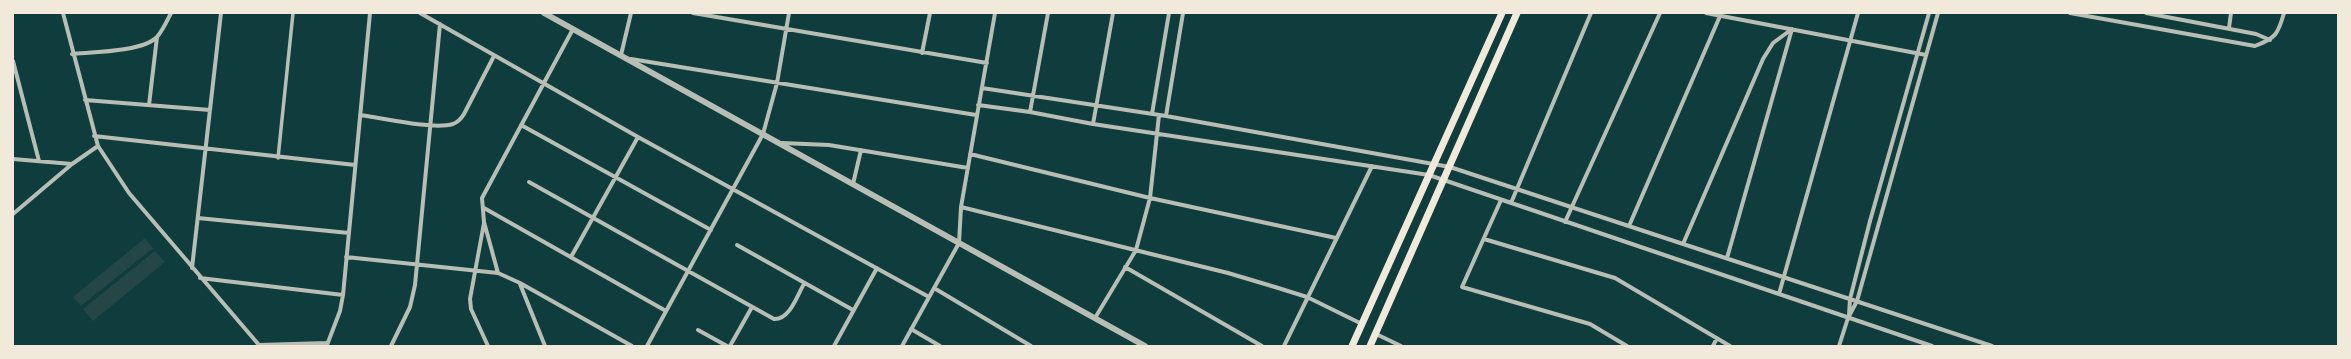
<!DOCTYPE html>
<html>
<head>
<meta charset="utf-8">
<style>
  body { margin:0 }
  #map { position:relative; width:2351px; height:359px; overflow:hidden; background:#0f3d3e; font-family:Jost,sans-serif }
  canvas { display:block }
  .frame { position:absolute; inset:0; border:14px solid #f1e9da; pointer-events:none }
</style>
</head>
<body>
<div id="map">
<canvas width="2351" height="359"></canvas>
<div class="frame"></div>
</div>
<script>
const context = document.querySelector('canvas').getContext('2d');
context.lineJoin = 'round';
function fillPath(path, color) { context.fillStyle = color; context.fill(path, 'evenodd'); }
function strokePath(path, color, width, dash) { context.strokeStyle = color; context.lineWidth = width; context.lineCap = dash ? 'butt' : 'round'; context.setLineDash(dash || []); context.stroke(path); }
const green = new Path2D(`
  M 145,238 L 153,248 L 81,306 L 73,297 Z
  M 155,251 L 165,262 L 93,321 L 83,309 Z`);
const pedestrian = new Path2D(`
  M 278,158 L 293,13`);
const minor = new Path2D(`
  M 63,13 L 98,146 L 129,193 L 259,345 L 327,343
  M 420,13 L 638,137 L 929,297
  M 693,13 L 987,63
  M 1706,13 L 1926,55
  M 2070,13 L 2255,46 C 2276,38 2278,34 2284,13
  M 2146,13 L 2256,34 L 2270,40
  M 2229,28 L 2231,13
  M 922,53 L 930,13
  M 72,54 C 93,52 142,52 157,37 C 163,30 167,21 171,13
  M 621,55 L 631,13
  M 631,59 L 976,115
  M 13,61 L 39,161
  M 982,88 L 1166,116 L 1450,167 L 1992,346
  M 85,100 L 210,110
  M 149,105 L 157,37
  M 978,105 L 1030,112 L 1093,124 L 1429,175 L 1932,346
  M 1030,112 L 1048,13
  M 1152,114 L 1169,13
  M 360,115 C 383,118 433,130 453,124 C 458,122 461,119 464,114 L 494,56
  M 1166,116 L 1183,13
  M 1093,124 L 1113,13
  M 521,125 L 711,230
  M 94,136 L 355,165
  M 782,143 L 829,145 L 968,168
  M 970,154 L 1150,198 L 1336,238
  M 13,159 L 72,164 L 98,146
  M 529,182 L 774,319 C 790,320 797,295 804,284
  M 853,184 L 861,150
  M 1501,200 L 1462,287 L 1590,324 L 1627,346
  M 1511,203 L 1591,13
  M 961,207 L 1228,273 L 1275,287 L 1307,297 L 1362,324
  M 484,208 L 666,311
  M 13,214 L 72,164
  M 198,218 L 349,233
  M 1565,222 L 1660,13
  M 484,223 L 470,299 L 471,309 L 488,346
  M 1629,226 L 1720,16
  M 1484,239 L 1615,278 L 1730,346
  M 1683,244 L 1763,59 L 1773,43 L 1792,29
  M 737,245 L 853,310
  M 346,257 L 498,273 L 520,283 L 632,346
  M 571,257 L 638,137
  M 1727,258 L 1792,29
  M 1125,267 L 1262,346
  M 192,268 L 221,13
  M 498,273 L 484,222 L 482,198 L 573,29
  M 200,278 L 343,295
  M 520,284 L 545,346
  M 934,288 L 1031,346
  M 1779,294 L 1858,13
  M 1849,315 L 1850,299 L 1870,221 L 1929,13
  M 1095,318 L 1136,250 L 1150,198 L 1159,115
  M 911,329 L 940,346
  M 698,330 L 727,346
  M 1376,334 L 1401,346
  M 327,345 L 340,311 L 343,295 L 370,13
  M 391,346 L 410,307 L 415,285 L 440,24
  M 647,346 L 763,134 L 777,83 L 789,13
  M 730,346 L 752,307
  M 834,346 L 877,268
  M 902,346 L 959,243 L 961,207 L 995,13
  M 1284,346 L 1372,166
  M 1713,346 L 1717,338
  M 1839,346 L 1848,318 L 1857,301 L 1938,13`);
const tertiary = new Path2D(`
  M 544,13 L 1145,346`);
const secondary = new Path2D(`
  M 1352,346 L 1502,13
  M 1370,346 L 1517,13`);
fillPath(green, '#244646');
strokePath(pedestrian, '#b8beb3', 3.5);
strokePath(minor, '#b8beb3', 4);
strokePath(tertiary, '#b8beb3', 6);
strokePath(secondary, '#f1e9da', 7);
</script>
</body>
</html>
